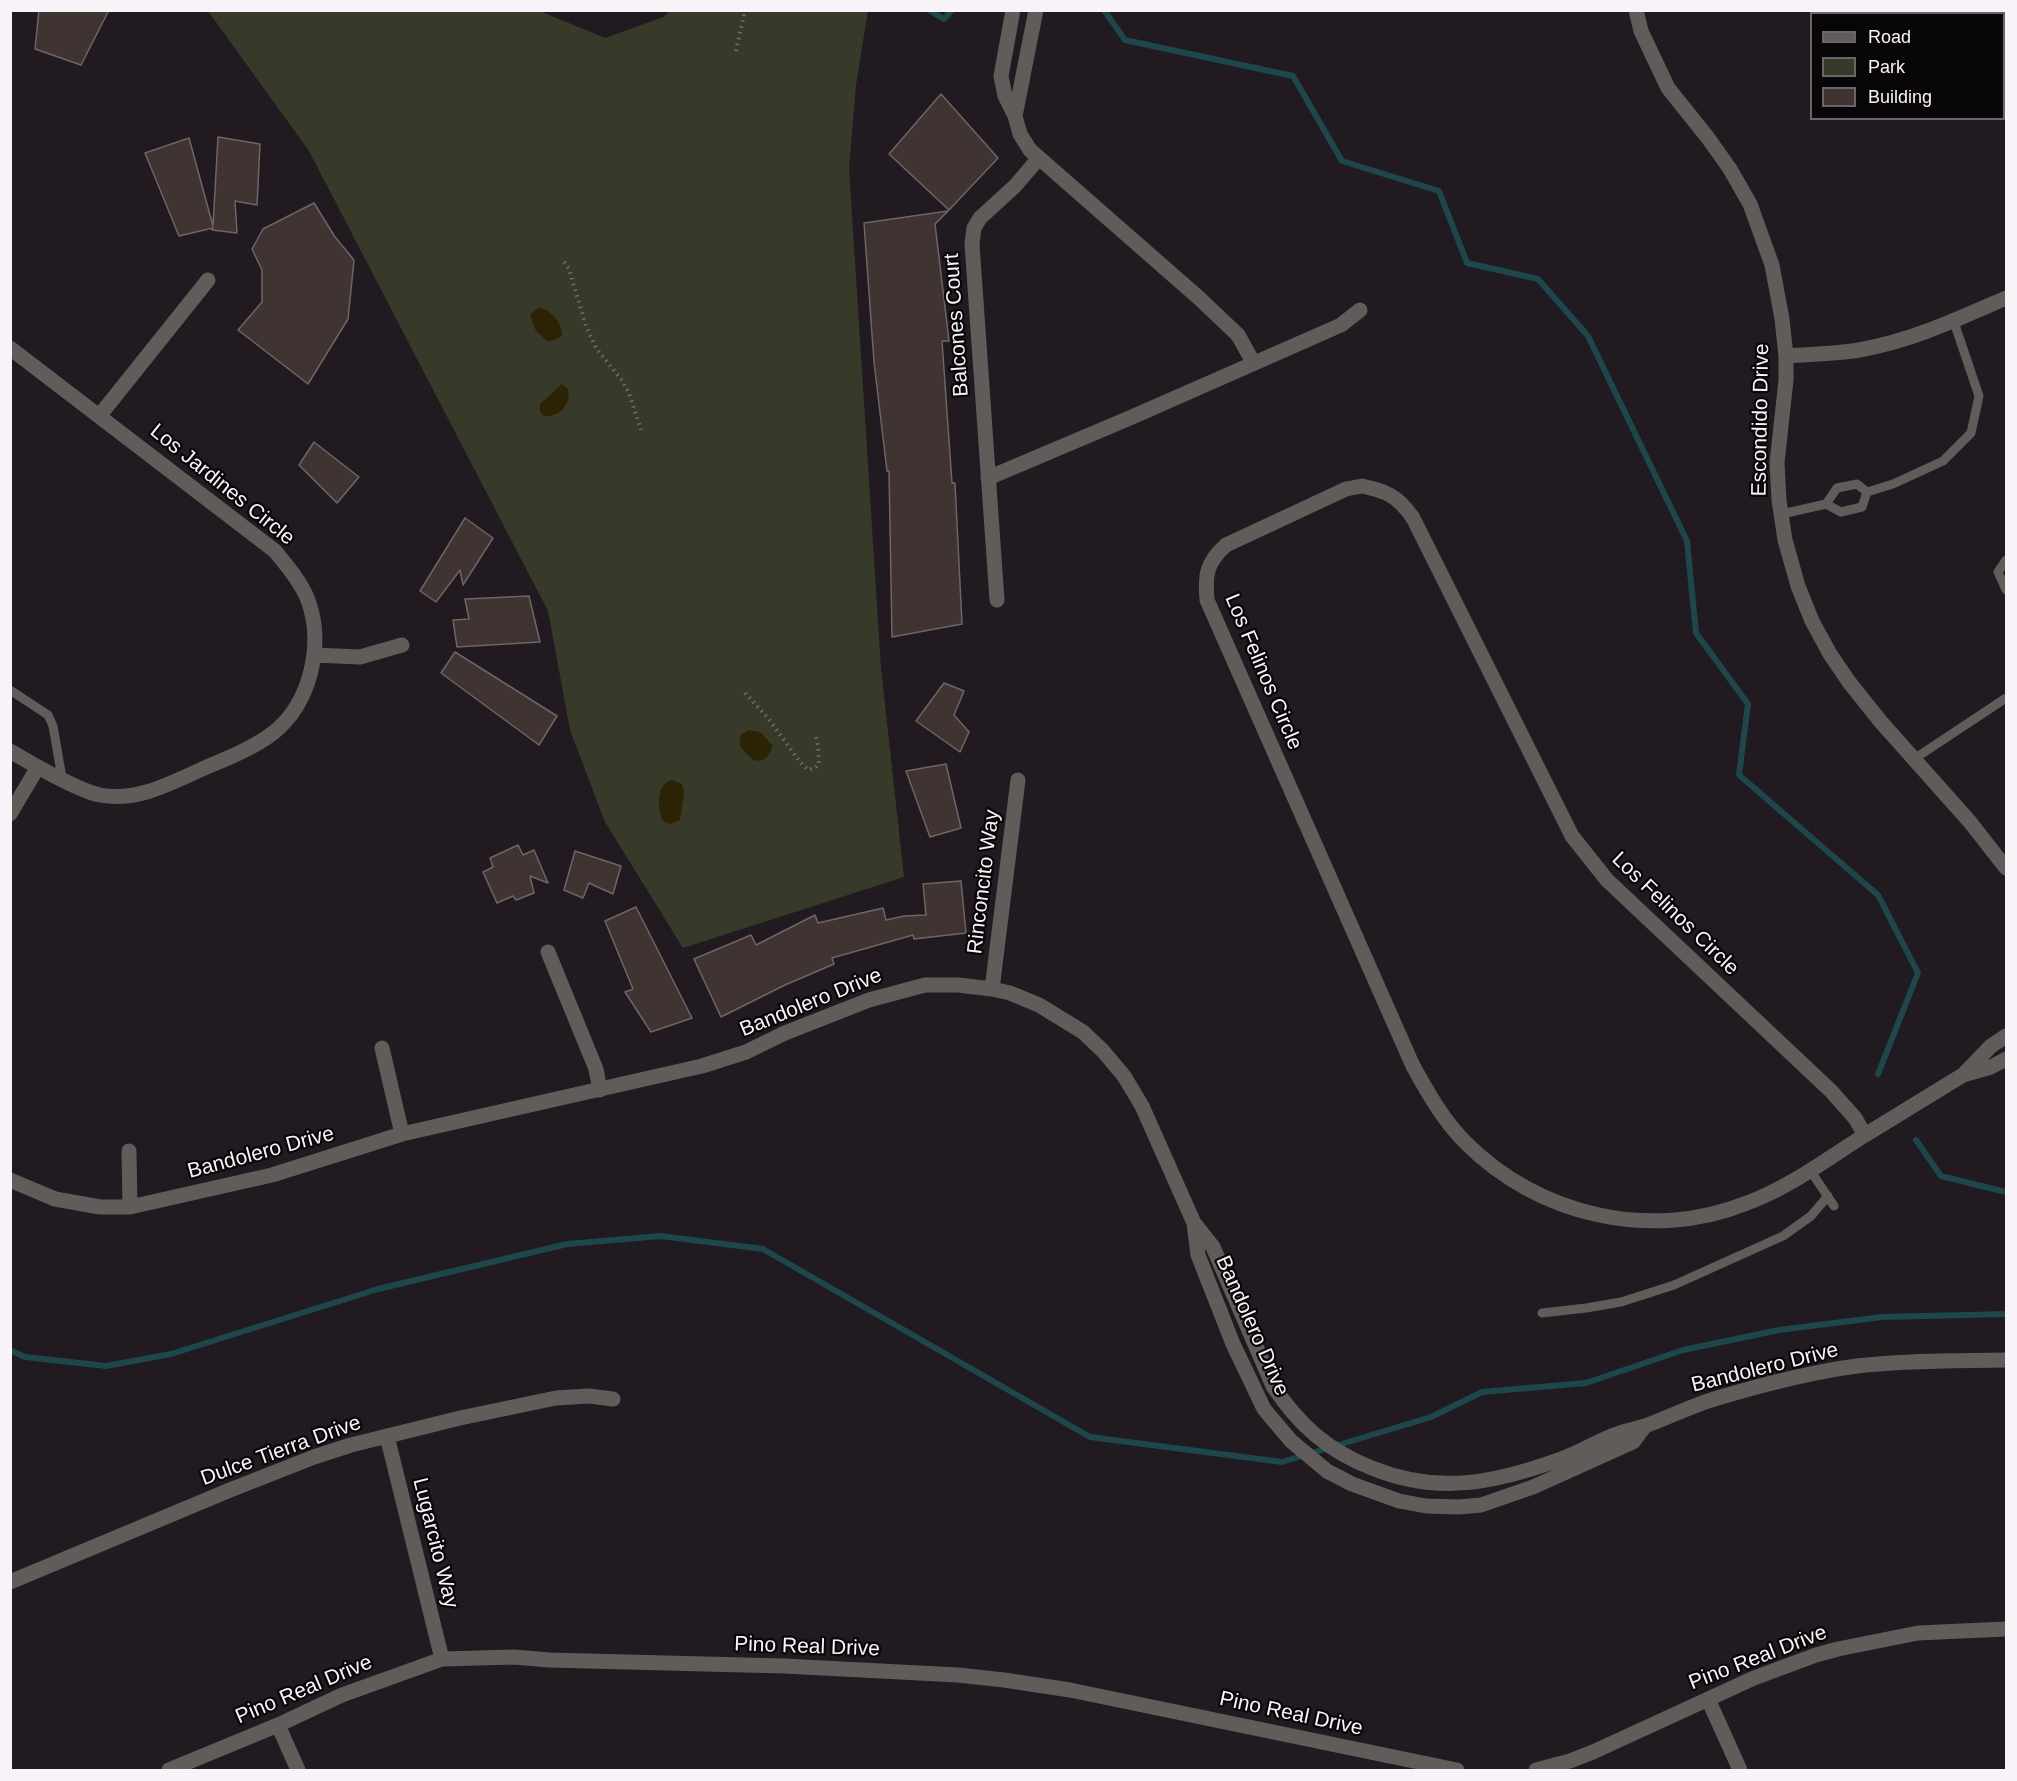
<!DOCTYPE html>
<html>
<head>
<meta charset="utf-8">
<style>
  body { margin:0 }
  #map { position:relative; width:2017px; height:1781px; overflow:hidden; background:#211a21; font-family:Arial,sans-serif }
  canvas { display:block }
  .frame { position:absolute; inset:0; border:12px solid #f8f3f8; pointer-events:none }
  .legend { position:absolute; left:1810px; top:12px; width:195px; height:108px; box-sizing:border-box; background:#090609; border:2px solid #696569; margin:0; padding:8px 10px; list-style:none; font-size:18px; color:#f8f3f8 }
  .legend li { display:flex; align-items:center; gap:12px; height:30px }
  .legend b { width:30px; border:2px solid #696569 }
</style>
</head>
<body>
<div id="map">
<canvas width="2017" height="1781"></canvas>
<div class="frame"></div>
<ul class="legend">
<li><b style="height:8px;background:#605c5a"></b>Road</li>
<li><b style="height:16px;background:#373a28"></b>Park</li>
<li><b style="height:16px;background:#3f3432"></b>Building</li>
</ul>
</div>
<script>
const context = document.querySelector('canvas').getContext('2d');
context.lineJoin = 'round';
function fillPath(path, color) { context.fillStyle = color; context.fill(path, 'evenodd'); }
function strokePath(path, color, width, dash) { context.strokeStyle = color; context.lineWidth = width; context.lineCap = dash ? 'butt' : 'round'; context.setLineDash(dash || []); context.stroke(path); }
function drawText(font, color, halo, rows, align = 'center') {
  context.font = font + ' Arial,sans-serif'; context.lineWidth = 4.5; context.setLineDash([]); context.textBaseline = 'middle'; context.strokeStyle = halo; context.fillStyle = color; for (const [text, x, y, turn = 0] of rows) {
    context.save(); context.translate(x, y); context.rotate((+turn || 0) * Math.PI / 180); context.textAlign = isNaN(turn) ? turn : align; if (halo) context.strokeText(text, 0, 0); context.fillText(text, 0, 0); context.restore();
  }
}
const green = new Path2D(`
  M 208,11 L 540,11 L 605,38 L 663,17 L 670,11 L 868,11 L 856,85 L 849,168 L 881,668 L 904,877 L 683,948 L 605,822 L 570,730 L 548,611 L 309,151 Z`);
const sand = new Path2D(`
  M 538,308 C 551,309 563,324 562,336 L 555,340 L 547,341 L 536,331 L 530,315 Z
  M 562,384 L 568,389 C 572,404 558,420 542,415 L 540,410 L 540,404 Z
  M 748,730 L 760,732 L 772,745 C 773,754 761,766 751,758 C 747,755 743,750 740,746 L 740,736 Z
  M 672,780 L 682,784 L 684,794 L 680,820 L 671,824 L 663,821 C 657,809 656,783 672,780 Z`);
const stream = new Path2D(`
  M 929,10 L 944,19 L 952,10
  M 1104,10 L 1125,40 L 1293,76 L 1342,161 L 1439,191 L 1467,263 L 1538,279 L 1588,336 L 1687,541 L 1696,633 L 1748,704 L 1739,775 L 1878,895 L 1918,973 L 1878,1074
  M 1916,1140 L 1941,1176 L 2006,1192
  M 10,1350 L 25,1357 L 106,1366 L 171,1354 L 378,1289 L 567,1244 L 661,1236 L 763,1249 L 1090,1437 L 1282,1462 L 1431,1417 L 1482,1392 L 1586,1383 L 1683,1350 L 1779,1330 L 1882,1317 L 2006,1314`);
const building = new Path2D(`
  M 39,10 L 109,10 L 81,65 L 35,49 Z
  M 941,94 L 998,158 L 949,210 L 889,154 Z
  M 218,137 L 260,144 L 257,205 L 235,201 L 237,233 L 212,230 L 213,228 L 179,236 L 145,153 L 189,138 L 213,226 Z
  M 314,203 L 335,237 L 354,260 L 348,319 L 308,384 L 238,330 L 262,302 L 262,270 L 252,249 L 263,229 Z
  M 948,211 L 935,224 L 949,341 L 942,341 L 952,483 L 955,483 L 962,624 L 892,637 L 889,471 L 887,471 L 874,362 L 864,223 Z
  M 314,442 L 359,477 L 337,503 L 299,465 Z
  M 465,518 L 493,538 L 463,585 L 460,570 L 436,602 L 420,591 Z
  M 529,596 L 540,642 L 457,647 L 453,620 L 469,619 L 465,599 Z
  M 455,652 L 557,716 L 539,745 L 441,673 Z
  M 944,683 L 964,691 L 954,715 L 969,732 L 960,752 L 916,721 Z
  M 946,764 L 961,828 L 930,837 L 906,771 Z
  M 518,845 L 523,855 L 534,850 L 548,883 L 530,876 L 534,893 L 516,900 L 513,896 L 497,903 L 483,872 L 493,867 L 490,858 Z
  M 575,851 L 621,866 L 613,894 L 589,883 L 583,898 L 564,890 Z
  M 961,881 L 966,933 L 914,939 L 913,935 L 832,958 L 834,964 L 785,985 L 721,1017 L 694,959 L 751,935 L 756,945 L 815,915 L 818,923 L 883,908 L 886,920 L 904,916 L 926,915 L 923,884 Z
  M 636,907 L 692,1018 L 651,1032 L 625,992 L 633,989 L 605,921 Z`);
const path = new Path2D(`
  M 736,51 L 745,10
  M 564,262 L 569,269 L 586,326 L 596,348 L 621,379 L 629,393 L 641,430
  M 745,693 L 768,718 L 800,762 L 808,770 L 815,768 L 819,764 L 818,746 L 815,734`);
const service = new Path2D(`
  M 1867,492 L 1862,507 L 1841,512 L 1826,504 L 1837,488 L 1857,484 L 1867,492 L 1893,484 L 1943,461 L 1971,433 L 1979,396 L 1954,322
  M 1782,514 L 1826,504
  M 2006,560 L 1998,572 L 2006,590
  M 10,690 L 48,715 L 53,726 L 62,778
  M 1914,759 L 2006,698
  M 1810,1170 L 1834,1206
  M 1542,1313 L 1586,1308 L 1621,1302 L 1674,1285 L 1783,1236 L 1811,1216 L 1828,1196`);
const minor = new Path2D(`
  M 1013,10 L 1001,76 L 1005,96 L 1015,116 L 1020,134 L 1030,150 L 1199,298 L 1238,335 L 1253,362
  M 1984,14 L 1986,10
  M 1015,116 L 1036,10
  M 10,348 L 275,551 C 287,566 301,582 308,600 C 324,644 311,703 273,733 C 252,749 225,759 200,770 C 169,784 136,802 100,795 C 79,791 30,763 10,751
  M 1786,356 C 1810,354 1835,354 1859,350 C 1911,341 1958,319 2006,298
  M 100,415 L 208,280
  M 988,478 L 1132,417 L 1341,325 L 1360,310
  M 1362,486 C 1386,491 1398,496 1413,518 L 1572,836 L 1607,880 L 1831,1091 L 1855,1118 L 1865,1135 C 1827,1159 1790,1187 1747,1203 C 1650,1242 1537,1215 1465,1142 C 1443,1120 1428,1093 1413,1066 L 1207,600 C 1205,575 1206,563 1226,545 L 1346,489 Z
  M 997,600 L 972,244 L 974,228 L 980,218 L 1015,186 L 1038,159
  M 314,655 L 360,657 L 402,645
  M 10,814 L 38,767
  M 548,952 L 596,1069 L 600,1090
  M 992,989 L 1018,780
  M 382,1048 L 402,1134
  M 1963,1075 L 1991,1067 L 2006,1059
  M 1865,1135 L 1963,1075 L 1991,1046 L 2006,1036
  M 129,1151 L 130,1207
  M 10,1180 L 55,1199 L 100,1207 L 130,1207 L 272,1175 L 402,1134 L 702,1066 L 746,1052 L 785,1033 L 869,1000 L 925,985 L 958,985 L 992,989 L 1010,993 L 1039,1005 L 1083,1032 L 1103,1051 L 1124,1076 L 1142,1106 L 1194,1223 L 1213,1247 L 1273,1386 C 1299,1425 1328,1451 1372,1468 C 1438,1495 1495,1483 1561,1459 C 1579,1453 1596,1442 1614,1435 C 1624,1431 1635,1429 1645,1426 C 1670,1417 1695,1404 1721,1397 C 1765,1384 1811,1372 1857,1366 C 1907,1360 1957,1361 2006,1360
  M 1194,1223 L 1198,1255 L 1233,1344 L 1264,1409 L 1291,1441 L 1327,1471 L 1352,1484 L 1399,1501 L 1426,1506 L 1459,1507 L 1481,1505 L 1533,1487 L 1633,1442 L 1645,1426
  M 387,1436 L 442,1659
  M 10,1582 L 230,1490 L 314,1457 L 351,1445 L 460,1418 L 556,1398 L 589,1396 L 613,1399
  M 1708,1699 L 1740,1770
  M 278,1725 L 298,1770
  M 169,1770 L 278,1725 L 342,1695 L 442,1659 L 514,1657 L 549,1660 L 784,1666 L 958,1675 L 1004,1680 L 1070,1690 L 1457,1770
  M 1536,1770 L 1570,1761 L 1593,1752 L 1754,1678 L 1816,1655 L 1838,1649 L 1918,1633 L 2006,1629`);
const tertiary = new Path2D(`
  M 1636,10 L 1641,31 L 1668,88 L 1708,138 L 1730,169 L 1750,204 L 1772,265 L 1782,319 L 1786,356 L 1786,380 L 1777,463 L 1779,500 L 1785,540 L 1798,586 L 1812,621 L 1830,654 L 1849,682 L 1881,722 L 1970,822 L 2006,868`);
const streetNames = [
  ["Balcones Court",957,325,-94],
  ["Escondido Drive",1761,420,-89],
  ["Los Jardines Circle",222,485,39],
  ["Los Felinos Circle",1263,672,67],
  ["Rinconcito Way",984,882,-83],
  ["Los Felinos Circle",1675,914,44],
  ["Bandolero Drive",811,1003,-22],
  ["Bandolero Drive",261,1153,-15],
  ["Bandolero Drive",1252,1326,66],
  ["Bandolero Drive",1765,1368,-14],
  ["Dulce Tierra Drive",281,1451,-20],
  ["Lugarcito Way",435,1543,76],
  ["Pino Real Drive",807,1647,2],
  ["Pino Real Drive",1758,1658,-21],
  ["Pino Real Drive",304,1690,-23],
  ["Pino Real Drive",1291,1714,12]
];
fillPath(green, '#373a28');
fillPath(sand, '#2b2303');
strokePath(stream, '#1d474a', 6);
fillPath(building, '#3f3432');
strokePath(building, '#716564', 1.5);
strokePath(path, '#716a71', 4, [1.5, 4.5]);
strokePath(service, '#605c5a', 9);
strokePath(minor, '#605c5a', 15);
strokePath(tertiary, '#605c5a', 15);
drawText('21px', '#f8f3f8', '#090609', streetNames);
</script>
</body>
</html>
